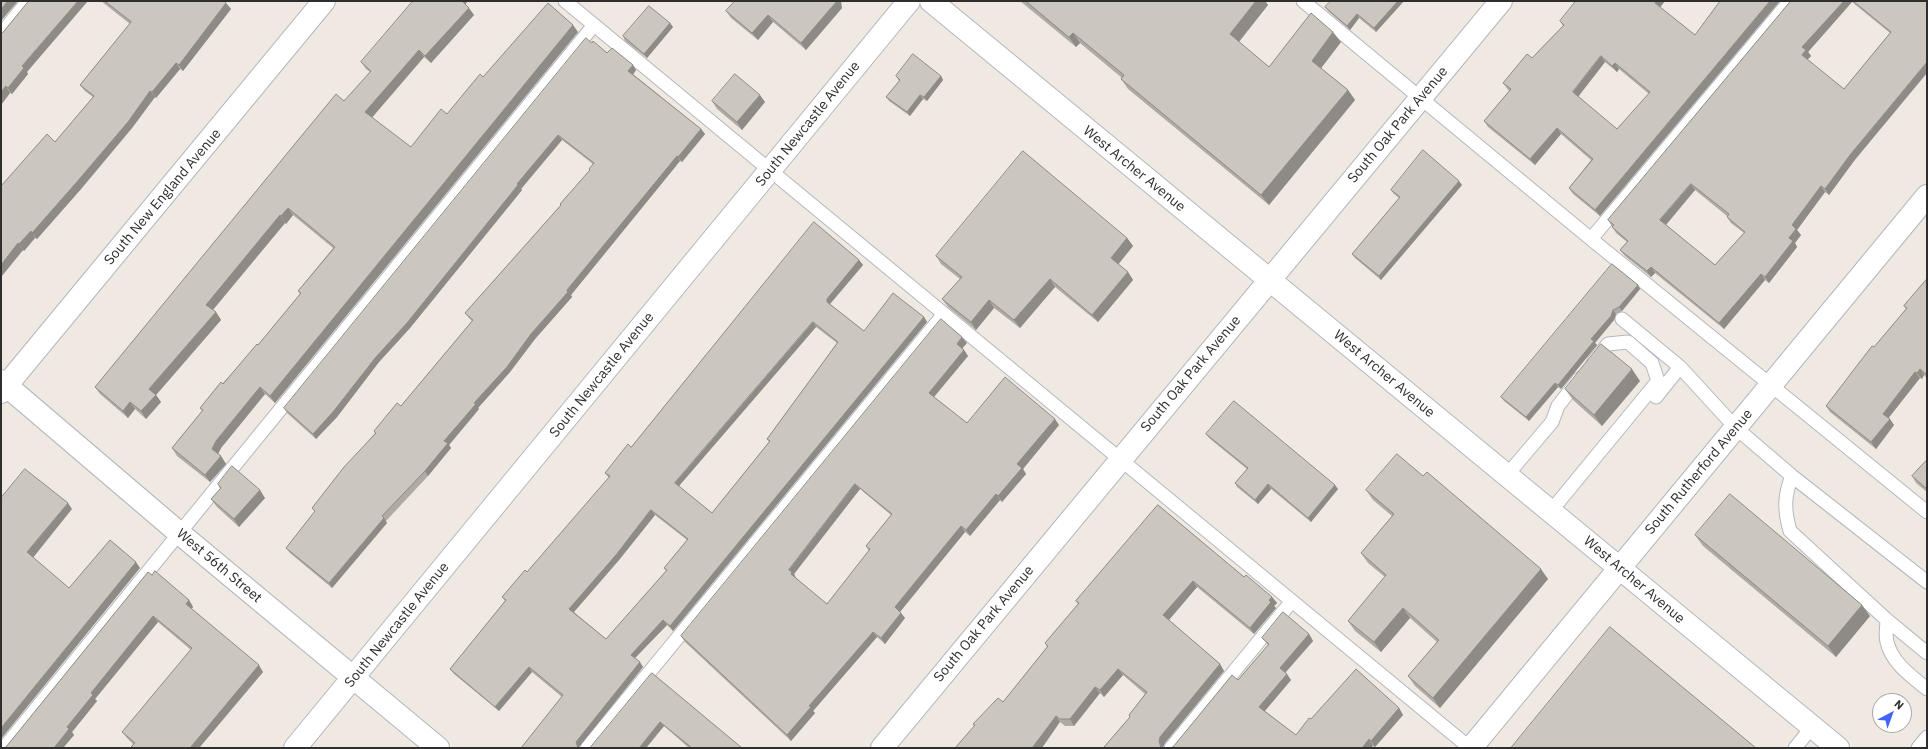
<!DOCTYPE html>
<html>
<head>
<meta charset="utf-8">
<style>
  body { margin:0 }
  #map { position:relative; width:1928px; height:749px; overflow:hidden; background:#efe9e1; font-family:"IBM Plex Sans",sans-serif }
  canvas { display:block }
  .frame { position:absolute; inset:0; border:2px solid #2e2e2e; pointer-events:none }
  .north { position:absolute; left:1872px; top:693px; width:40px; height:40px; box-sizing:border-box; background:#fff; border:1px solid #ababab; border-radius:50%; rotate:41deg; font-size:11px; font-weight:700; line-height:16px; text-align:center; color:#2e2e2e }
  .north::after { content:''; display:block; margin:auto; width:14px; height:18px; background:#4264fb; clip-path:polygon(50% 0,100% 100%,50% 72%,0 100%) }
</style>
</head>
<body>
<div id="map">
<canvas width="1928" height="749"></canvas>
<div class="frame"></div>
<div class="north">N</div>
</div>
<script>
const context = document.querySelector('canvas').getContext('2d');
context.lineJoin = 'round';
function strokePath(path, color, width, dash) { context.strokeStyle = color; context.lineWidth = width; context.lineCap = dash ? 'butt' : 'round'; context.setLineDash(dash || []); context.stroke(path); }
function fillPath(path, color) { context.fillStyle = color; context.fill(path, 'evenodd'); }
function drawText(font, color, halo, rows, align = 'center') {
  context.font = font + ' "IBM Plex Sans",sans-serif'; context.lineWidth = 3.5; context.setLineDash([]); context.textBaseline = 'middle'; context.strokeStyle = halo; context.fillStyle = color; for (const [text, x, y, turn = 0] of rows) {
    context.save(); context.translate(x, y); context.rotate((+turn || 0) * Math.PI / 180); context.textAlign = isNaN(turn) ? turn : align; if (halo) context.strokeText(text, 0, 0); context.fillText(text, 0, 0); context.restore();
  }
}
const lane = new Path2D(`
  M 565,1 L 1470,748
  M 1303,1 L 1591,239 L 1927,512
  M 1,34 L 28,1
  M 1591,239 L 1790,1
  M 1622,319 L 1680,367 L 1736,428 L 1792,476 L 1927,582
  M 1656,397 L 1680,367
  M 1507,475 L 1552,422 L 1558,406 L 1579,379
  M 1792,476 C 1784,496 1784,510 1790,531 L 1887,620 L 1927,653
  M 1551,511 L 1658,381 L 1652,363 L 1628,342 L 1608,344 L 1594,361
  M 1887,620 C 1887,627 1885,635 1887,642 C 1892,663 1911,676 1927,689
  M 4,748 L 594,25
  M 587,748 L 944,314
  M 1171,748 L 1292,601
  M 1795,748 L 1812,727
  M 1918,748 L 1927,737`);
const street = new Path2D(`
  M 1,381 L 178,532 L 438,748
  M 1,392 L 324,1
  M 295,748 L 909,1
  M 882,748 L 1501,1
  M 1471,748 L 1927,196`);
const secondary = new Path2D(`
  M 931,1 L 1838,748`);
const wall = new Path2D(`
  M 101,1 L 224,1 L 231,9 L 183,71 L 180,69 L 156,98 L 155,97 L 132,128 L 81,189 L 37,239 L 35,238 L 24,251 L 23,250 L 1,277 L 1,186 L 55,142 L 93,97 L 85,91 L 80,85 L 130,24 Z
  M 1020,1 L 1265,1 L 1268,5 L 1239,42 L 1269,67 L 1341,42 L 1321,68 L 1348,90 L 1355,100 L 1269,205 L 1128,89 L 1121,79 L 1122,78 L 1080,43 L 1076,47 Z
  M 1404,1 L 1376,32 L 1359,18 L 1350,30 L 1328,11 L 1325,7 Z
  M 1791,1 L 1927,1 L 1854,161 L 1829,195 L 1825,192 L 1797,230 L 1801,235 L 1795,243 L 1797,247 L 1769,283 L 1765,280 L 1724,329 L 1655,273 L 1651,277 L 1625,256 L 1620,250 L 1627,242 L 1616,233 L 1608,220 ZM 1852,2 L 1890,33 L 1844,89 L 1807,60 L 1811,56 L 1808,52 ZM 1695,190 L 1727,216 L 1727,217 L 1731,223 L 1744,233 L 1715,265 L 1666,225 Z
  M 465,4 L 474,15 L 431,63 L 424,57 L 371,118 L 411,147 L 447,114 L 483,77 L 578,32 L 275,403 L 265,394 L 221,448 L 218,454 L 221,456 L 226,464 L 210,482 L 177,456 L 172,448 L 202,411 L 200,408 L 258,345 L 300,294 L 298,291 L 333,248 L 293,215 L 286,224 L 285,223 L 213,310 L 216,312 L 221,320 L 156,395 L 161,402 L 146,419 L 135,409 L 128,418 L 100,394 L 95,387 L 370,72 L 366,69 L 361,62 Z
  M 1660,7 L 1695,35 L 1600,216 L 1573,194 L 1569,188 L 1591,160 L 1561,134 L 1535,165 L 1488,127 L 1484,121 L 1509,91 L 1503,83 L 1532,58 L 1563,26 L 1560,21 ZM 1605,62 L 1617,72 L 1619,69 L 1649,94 L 1617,129 L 1578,97 Z
  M 842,8 L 806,50 L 773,22 L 758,40 L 731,18 L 726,11 Z
  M 670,23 L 673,27 L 647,58 L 625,41 L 623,36 Z
  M 1,33 L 2,33 L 28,74 L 12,94 L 10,93 L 1,105 Z
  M 592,43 L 636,70 L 633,74 L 701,129 L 705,134 L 682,162 L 680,161 L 571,295 L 572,297 L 535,339 L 510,372 L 478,408 L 479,409 L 449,445 L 451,448 L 428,476 L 386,521 L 387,523 L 332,588 L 290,553 L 286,548 L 315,512 L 312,508 L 375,433 L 374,431 L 401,406 L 472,321 L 469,318 L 465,313 L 561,205 L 560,204 L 590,170 L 589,169 L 593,164 L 562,140 L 521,189 L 522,190 L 410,328 L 379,362 L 337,417 L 316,439 L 287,413 L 284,408 Z
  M 896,76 L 941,76 L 943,80 L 927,101 L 923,99 L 910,116 L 889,101 L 886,97 L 899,81 Z
  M 712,101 L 765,102 L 742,130 L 717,109 Z
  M 1462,185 L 1381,280 L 1355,258 L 1352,254 L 1399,198 L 1394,194 L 1391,190 Z
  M 1127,238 L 1133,246 L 1118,264 L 1128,272 L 1133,280 L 1098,322 L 1055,287 L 1020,328 L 994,308 L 976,330 L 948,307 L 942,299 L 960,279 L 941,264 L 936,256 Z
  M 859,260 L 863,265 L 830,304 L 864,331 L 924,317 L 927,322 L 673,631 L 667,625 L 635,658 L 643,667 L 579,747 L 580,748 L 521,748 L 562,697 L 532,672 L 499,711 L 454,674 L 450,669 L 505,601 L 502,597 L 527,572 L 609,478 L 605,473 L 631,447 ZM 816,327 L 837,343 L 767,439 L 769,442 L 712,513 L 679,486 ZM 655,515 L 687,540 L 664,568 L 666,571 L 606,639 L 574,612 L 619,560 Z
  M 1927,279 L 1927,378 L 1924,375 L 1922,379 L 1920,378 L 1888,418 L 1894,425 L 1876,449 L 1830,412 L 1826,406 L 1906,309 L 1904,306 Z
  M 1638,285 L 1640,289 L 1622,311 L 1616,314 L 1614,320 L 1595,343 L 1597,345 L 1561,389 L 1558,387 L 1529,421 L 1504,401 L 1501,397 Z
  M 967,343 L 962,348 L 964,350 L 968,356 L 934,397 L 967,423 L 1059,425 L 1023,469 L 1026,474 L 1002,502 L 1000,500 L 970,536 L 965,532 L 900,612 L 905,618 L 885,644 L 877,637 L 813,711 L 815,713 L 791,741 L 685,642 L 681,636 ZM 860,489 L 891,515 L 866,546 L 869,551 L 827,604 L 796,578 L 794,574 Z
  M 1640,381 L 1602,426 L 1573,400 L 1565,389 Z
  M 1206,434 L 1338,489 L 1311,522 L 1271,489 L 1258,504 L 1237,487 L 1235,483 L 1247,469 L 1209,438 Z
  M 1927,460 L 1927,492 L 1916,483 L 1912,476 Z
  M 1423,476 L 1548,579 L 1440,708 L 1415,686 L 1408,676 L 1437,642 L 1410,618 L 1381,652 L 1355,631 L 1348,621 L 1385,577 L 1368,563 L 1361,553 L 1392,516 L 1373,500 L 1366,490 Z
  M 218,484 L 265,498 L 239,527 L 217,507 L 211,499 L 220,489 Z
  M 1158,505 L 1244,577 L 1272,597 L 1277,603 L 1274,606 L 1276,608 L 1254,634 L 1197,587 L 1169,620 L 1220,664 L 1224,671 L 1165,743 L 1163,747 L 1163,748 L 1105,748 L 1104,747 L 1130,717 L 1129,715 L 1145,694 L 1123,675 L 1104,697 L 1100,693 L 1074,726 L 1065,726 L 1060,722 L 974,726 L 973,724 L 1003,702 L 1047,647 L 1045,643 L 1078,604 L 1076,601 Z
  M 1695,535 L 1870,616 L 1836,657 L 1703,546 Z
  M 152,575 L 189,600 L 193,607 L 191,609 L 263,672 L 199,748 L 130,748 L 133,744 L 127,738 L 122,732 L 191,650 L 158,622 L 95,699 L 97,701 L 72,732 L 74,735 L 63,748 L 3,748 L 6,747 Z
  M 1309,634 L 1313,641 L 1285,673 L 1291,680 L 1265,711 L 1296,735 L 1311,719 L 1399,708 L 1403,715 L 1375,747 L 1373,746 L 1173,747 L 1238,680 L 1268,645 L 1262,638 Z
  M 652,673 L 742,748 L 689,748 L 664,726 L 646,748 Z`);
const shadedWall = new Path2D(`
  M 8,1 L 18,1 L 1,21 L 1,9 Z
  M 78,1 L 88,1 L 27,72 L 28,74 L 12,94 L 8,88 L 22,66 Z
  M 461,1 L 468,1 L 464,6 Z
  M 837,1 L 841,1 L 842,8 L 806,50 L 801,43 Z
  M 1256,1 L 1265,1 L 1268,5 L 1237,44 L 1230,34 Z
  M 1398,1 L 1404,1 L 1376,32 L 1374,28 Z
  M 1656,1 L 1665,1 L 1659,9 L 1655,3 Z
  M 1770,1 L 1780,1 L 1600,216 L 1595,210 Z
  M 1844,1 L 1851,1 L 1852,2 L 1808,52 L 1811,56 L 1806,61 L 1802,55 L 1802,47 Z
  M 226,3 L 231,9 L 183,71 L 179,65 Z
  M 469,8 L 474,15 L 431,63 L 425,56 Z
  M 1357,14 L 1359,18 L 1350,30 L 1347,26 Z
  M 768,15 L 773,22 L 758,40 L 752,33 Z
  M 670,23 L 673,27 L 647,58 L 644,54 Z
  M 573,25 L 578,32 L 275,403 L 270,396 Z
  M 1333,32 L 1341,42 L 1319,71 L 1312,61 Z
  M 1073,33 L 1080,43 L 1076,47 L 1069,37 Z
  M 419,50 L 424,57 L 370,120 L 365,112 Z
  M 1601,56 L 1605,62 L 1577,98 L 1573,92 Z
  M 1927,62 L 1927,73 L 1854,161 L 1829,195 L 1825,189 L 1850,155 Z
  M 176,63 L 180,69 L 156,98 L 152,92 Z
  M 1615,63 L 1619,69 L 1617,72 L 1612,66 Z
  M 633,65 L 636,70 L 632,76 L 628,71 Z
  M 941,76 L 943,80 L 927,101 L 924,97 Z
  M 6,86 L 10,93 L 1,105 L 1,92 Z
  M 1348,90 L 1355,100 L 1269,205 L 1261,195 Z
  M 150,91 L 155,97 L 132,128 L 81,189 L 37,239 L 32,233 Z
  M 760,95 L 765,102 L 742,130 L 737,122 Z
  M 920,95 L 923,99 L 910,116 L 907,112 Z
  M 1557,128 L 1561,134 L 1535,165 L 1530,159 Z
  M 701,129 L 705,134 L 682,162 L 678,157 Z
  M 558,135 L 562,140 L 521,189 L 522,190 L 410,328 L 379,362 L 337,417 L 316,439 L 313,434 L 517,184 Z
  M 677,156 L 680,161 L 571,295 L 572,297 L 535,339 L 510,372 L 478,408 L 479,409 L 449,445 L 451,448 L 428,476 L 425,471 L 444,441 L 474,403 Z
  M 1459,181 L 1462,185 L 1381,280 L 1379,276 Z
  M 1691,184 L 1695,190 L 1664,227 L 1660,220 Z
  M 1821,186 L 1825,192 L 1797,230 L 1801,235 L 1795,243 L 1797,247 L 1769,283 L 1765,277 L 1789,238 L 1792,225 Z
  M 288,208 L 293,215 L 286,224 L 281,216 Z
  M 280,215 L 285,223 L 211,312 L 206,305 Z
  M 31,231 L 35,238 L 24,251 L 19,244 Z
  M 1127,238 L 1133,246 L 1117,266 L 1111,258 Z
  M 18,243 L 23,250 L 1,277 L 1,265 Z
  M 859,260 L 863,265 L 830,304 L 827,302 L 827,299 Z
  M 1651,267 L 1655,273 L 1651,277 L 1647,271 Z
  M 1128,272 L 1133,280 L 1098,322 L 1092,315 Z
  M 1761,274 L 1765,280 L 1724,329 L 1719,323 Z
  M 1050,279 L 1055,287 L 1020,328 L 1014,320 Z
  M 1638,285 L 1640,289 L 1622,311 L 1619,307 Z
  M 989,300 L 994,308 L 976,330 L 971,322 Z
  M 1613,310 L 1616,314 L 1614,320 L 1595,343 L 1597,345 L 1561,389 L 1558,385 Z
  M 216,312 L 221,320 L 156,395 L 161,402 L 146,419 L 141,411 L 149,389 Z
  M 924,317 L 927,322 L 673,631 L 670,626 Z
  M 813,322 L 816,327 L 678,487 L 675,483 Z
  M 962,337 L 967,343 L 961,350 L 957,344 Z
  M 964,350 L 968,356 L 933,398 L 929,393 Z
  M 1632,369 L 1640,381 L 1602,426 L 1594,415 Z
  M 1920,369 L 1924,375 L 1922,379 L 1917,373 Z
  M 1915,372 L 1920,378 L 1887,420 L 1883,414 Z
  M 1555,383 L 1558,387 L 1529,421 L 1526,417 Z
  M 260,387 L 265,394 L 221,448 L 217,456 L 212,449 L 216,441 Z
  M 130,402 L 135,409 L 128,418 L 123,411 Z
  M 1055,419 L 1059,425 L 1023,469 L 1026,474 L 1002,502 L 998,496 L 1017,464 Z
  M 1890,419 L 1894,425 L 1876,449 L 1871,442 Z
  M 221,456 L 226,464 L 210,482 L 205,475 Z
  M 855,484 L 860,489 L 794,574 L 796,578 L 791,574 L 789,570 Z
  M 1268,484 L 1271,489 L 1258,504 L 1255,500 Z
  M 1335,485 L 1338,489 L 1311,522 L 1308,518 Z
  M 260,490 L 265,498 L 239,527 L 234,519 Z
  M 996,494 L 1000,500 L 970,536 L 966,530 Z
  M 68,503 L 72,509 L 32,559 L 27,552 Z
  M 651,510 L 655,515 L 619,560 L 573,613 L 569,609 Z
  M 384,518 L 387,523 L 332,588 L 329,583 Z
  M 961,526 L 965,532 L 899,613 L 895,607 Z
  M 136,562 L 140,568 L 1,739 L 1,728 Z
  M 1541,569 L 1548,579 L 1440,708 L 1433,698 Z
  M 1193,581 L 1197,587 L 1168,621 L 1163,615 Z
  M 1272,597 L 1277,603 L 1274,606 L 1276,608 L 1254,634 L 1250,628 Z
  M 189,600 L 193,607 L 190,611 L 186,604 Z
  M 1862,605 L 1870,616 L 1836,657 L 1828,646 Z
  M 1403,608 L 1410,618 L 1381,652 L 1374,642 Z
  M 901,613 L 905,618 L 885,644 L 881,638 Z
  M 153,616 L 158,622 L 95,699 L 97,701 L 72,732 L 74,735 L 63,748 L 54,748 L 67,727 L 91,693 Z
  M 663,620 L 667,625 L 634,659 L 631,655 Z
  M 873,632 L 877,637 L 813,711 L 815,713 L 791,741 L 787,735 L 809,706 Z
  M 1309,634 L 1313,641 L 1284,674 L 1280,668 Z
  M 640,662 L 643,667 L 579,747 L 580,748 L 578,748 L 576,742 Z
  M 1220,664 L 1224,671 L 1165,743 L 1163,747 L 1163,748 L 1162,748 L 1159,741 L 1160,737 Z
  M 259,665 L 263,672 L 199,748 L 190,748 Z
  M 529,667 L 532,672 L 499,711 L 495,707 Z
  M 1118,669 L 1123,675 L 1104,697 L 1100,690 Z
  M 1287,674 L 1291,680 L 1263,713 L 1259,707 Z
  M 1095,687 L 1100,693 L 1074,726 L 1070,719 Z
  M 1399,708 L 1403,715 L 1375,747 L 1371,741 Z
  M 1056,716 L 1060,722 L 1042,748 L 1032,748 Z
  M 660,722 L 664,726 L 646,748 L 639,748 Z
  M 1369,739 L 1373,746 L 1371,748 L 1362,748 Z`);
const building = new Path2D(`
  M 1,1 L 8,1 L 1,9 Z
  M 29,1 L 78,1 L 22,66 L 24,68 L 8,88 L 6,86 L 1,92 L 1,33 L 2,33 Z
  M 105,1 L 224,1 L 226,3 L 179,65 L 176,63 L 152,92 L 150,91 L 128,122 L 76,183 L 32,233 L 31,231 L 19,244 L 18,243 L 1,265 L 1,186 L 47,134 L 55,142 L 94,96 L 80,85 L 131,22 Z
  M 413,1 L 462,1 L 469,8 L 425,56 L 419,50 L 365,112 L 411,147 L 441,109 L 447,114 L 480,74 L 483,77 L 548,3 L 573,25 L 270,396 L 260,387 L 216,441 L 212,449 L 221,456 L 205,475 L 172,448 L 203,410 L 200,408 L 221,382 L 223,384 L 257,344 L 258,345 L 301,293 L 298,291 L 335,247 L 288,208 L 281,216 L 280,215 L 206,305 L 216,312 L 149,389 L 156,395 L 141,411 L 130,402 L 123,411 L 95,387 L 336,94 L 344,101 L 371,71 L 361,62 Z
  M 735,1 L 837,1 L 801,43 L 768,15 L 752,33 L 726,11 Z
  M 1026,1 L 1256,1 L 1230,34 L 1269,67 L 1311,13 L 1333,32 L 1312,61 L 1348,90 L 1261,195 L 1121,79 L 1124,75 L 1073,33 L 1069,37 Z
  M 1331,1 L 1398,1 L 1374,28 L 1357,14 L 1347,26 L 1325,7 Z
  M 1576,1 L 1656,1 L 1655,3 L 1695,35 L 1720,1 L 1770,1 L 1595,210 L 1569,188 L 1593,159 L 1557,128 L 1530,159 L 1484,121 L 1511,89 L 1503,83 L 1527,54 L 1532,58 L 1564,25 L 1560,21 ZM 1601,56 L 1612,66 L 1615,63 L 1650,92 L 1617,129 L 1573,92 Z
  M 1791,1 L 1844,1 L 1802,47 L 1806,50 L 1802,55 L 1844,89 L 1891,32 L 1853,1 L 1927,1 L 1927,62 L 1850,155 L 1825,189 L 1821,186 L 1792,225 L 1796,229 L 1789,238 L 1793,241 L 1765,277 L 1761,274 L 1719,323 L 1651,267 L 1647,271 L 1620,250 L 1628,241 L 1612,227 L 1614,225 L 1608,220 ZM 1691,184 L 1729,214 L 1727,217 L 1745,232 L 1715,265 L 1660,220 Z
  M 649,6 L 670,23 L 644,54 L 623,36 Z
  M 586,38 L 592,43 L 593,41 L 607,53 L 612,48 L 633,65 L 628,71 L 701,129 L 678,157 L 677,156 L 567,290 L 568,292 L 531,334 L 507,367 L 474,403 L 476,404 L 444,441 L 448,443 L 425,471 L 382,516 L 384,518 L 329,583 L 286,548 L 315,511 L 312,508 L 344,467 L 376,433 L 374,431 L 397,403 L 401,406 L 473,320 L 465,313 L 561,205 L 560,204 L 590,170 L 589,169 L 594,163 L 558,135 L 517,184 L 518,185 L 407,323 L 376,357 L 333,412 L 313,434 L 284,408 Z
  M 913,54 L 941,76 L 924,97 L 920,95 L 907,112 L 886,97 L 900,80 L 896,76 Z
  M 735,74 L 760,95 L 737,122 L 712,101 Z
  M 1423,150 L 1459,181 L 1379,276 L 1352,254 L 1400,197 L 1391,190 Z
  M 1023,151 L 1127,238 L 1111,258 L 1128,272 L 1092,315 L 1050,279 L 1014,320 L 989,300 L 971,322 L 942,299 L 962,277 L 936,256 Z
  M 814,222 L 859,260 L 827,299 L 827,302 L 864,331 L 893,293 L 924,317 L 670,626 L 663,620 L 631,655 L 640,662 L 576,742 L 578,748 L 521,748 L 563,695 L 529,667 L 495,707 L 450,669 L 506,600 L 502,597 L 525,570 L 527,572 L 610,476 L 605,473 L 628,444 L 631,447 ZM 813,322 L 838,342 L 767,439 L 770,441 L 712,513 L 675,483 ZM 651,510 L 688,539 L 664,568 L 667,570 L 606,639 L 569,609 L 616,555 Z
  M 1612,264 L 1638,285 L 1619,307 L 1613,310 L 1611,316 L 1591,339 L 1594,341 L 1558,385 L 1555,383 L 1526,417 L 1501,397 Z
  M 1927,279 L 1927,375 L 1920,369 L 1917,373 L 1915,372 L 1883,414 L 1890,419 L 1871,442 L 1826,406 L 1872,346 L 1874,347 L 1907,308 L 1904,306 Z
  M 941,319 L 962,337 L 957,344 L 964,350 L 929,393 L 967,423 L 1005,377 L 1055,419 L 1017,464 L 1022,468 L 998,496 L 996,494 L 966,530 L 961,526 L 895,607 L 901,613 L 881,638 L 873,632 L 809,706 L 811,707 L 787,735 L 681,636 ZM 855,484 L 892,514 L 866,546 L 870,549 L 827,604 L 791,574 L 792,572 L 789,570 Z
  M 1601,344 L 1632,369 L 1594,415 L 1565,389 Z
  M 1234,401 L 1335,485 L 1308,518 L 1268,484 L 1255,500 L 1235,483 L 1248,468 L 1206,434 Z
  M 1397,454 L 1423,476 L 1427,472 L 1541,569 L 1433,698 L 1408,676 L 1439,640 L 1403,608 L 1374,642 L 1348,621 L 1386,575 L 1361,553 L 1394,514 L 1366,490 Z
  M 1927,460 L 1927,489 L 1912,476 Z
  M 232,466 L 260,490 L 234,519 L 211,499 L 221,488 L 218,484 Z
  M 25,469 L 68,503 L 27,552 L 69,588 L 110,540 L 136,562 L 1,728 L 1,498 Z
  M 1730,494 L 1862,605 L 1828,646 L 1695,535 Z
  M 1158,505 L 1244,577 L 1246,575 L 1272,597 L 1269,600 L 1271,602 L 1250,628 L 1193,581 L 1163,615 L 1220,664 L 1160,737 L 1159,741 L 1161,748 L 1162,748 L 1105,748 L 1104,747 L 1130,717 L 1129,715 L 1147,692 L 1118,669 L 1100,690 L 1095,687 L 1070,719 L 1060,719 L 1056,716 L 1032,748 L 955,748 L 975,725 L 973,724 L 998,698 L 1003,702 L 1048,646 L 1045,643 L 1079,603 L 1076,601 Z
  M 155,571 L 189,600 L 186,604 L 259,665 L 190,748 L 130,748 L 135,743 L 122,732 L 192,648 L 153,616 L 91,693 L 93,695 L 67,727 L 69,729 L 54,748 L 3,748 L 6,747 L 148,572 L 152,575 Z
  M 1283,612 L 1309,634 L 1280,668 L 1287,674 L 1259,707 L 1296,735 L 1309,718 L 1311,719 L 1356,669 L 1399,708 L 1371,741 L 1369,739 L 1362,748 L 1169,748 L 1173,747 L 1232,675 L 1238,680 L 1269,644 L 1262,638 Z
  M 1610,627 L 1756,748 L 1511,748 Z
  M 652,673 L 742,748 L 692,748 L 660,722 L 639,748 L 590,748 Z`);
const streetNames = [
  ["South Newcastle Avenue",808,124,-51],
  ["South Oak Park Avenue",1398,125,-50],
  ["West Archer Avenue",1134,169,39],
  ["South New England Avenue",163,197,-50],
  ["South Oak Park Avenue",1191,374,-50],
  ["West Archer Avenue",1384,374,40],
  ["South Newcastle Avenue",602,375,-51],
  ["South Rutherford Avenue",1699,472,-50],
  ["West 56th Street",219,566,40],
  ["West Archer Avenue",1634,580,40],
  ["South Oak Park Avenue",984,624,-50],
  ["South Newcastle Avenue",397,625,-51]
];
strokePath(lane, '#b4b7c1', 15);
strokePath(street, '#b4b7c1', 24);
strokePath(secondary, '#b4b7c1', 24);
strokePath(lane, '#fff', 13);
strokePath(street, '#fff', 22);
strokePath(secondary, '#fff', 22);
fillPath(wall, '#afaba4');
fillPath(shadedWall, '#8e8b86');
fillPath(building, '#cbc7bf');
strokePath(building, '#8e8b86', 1);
drawText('14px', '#2e2e2e', '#fff', streetNames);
</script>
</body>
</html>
